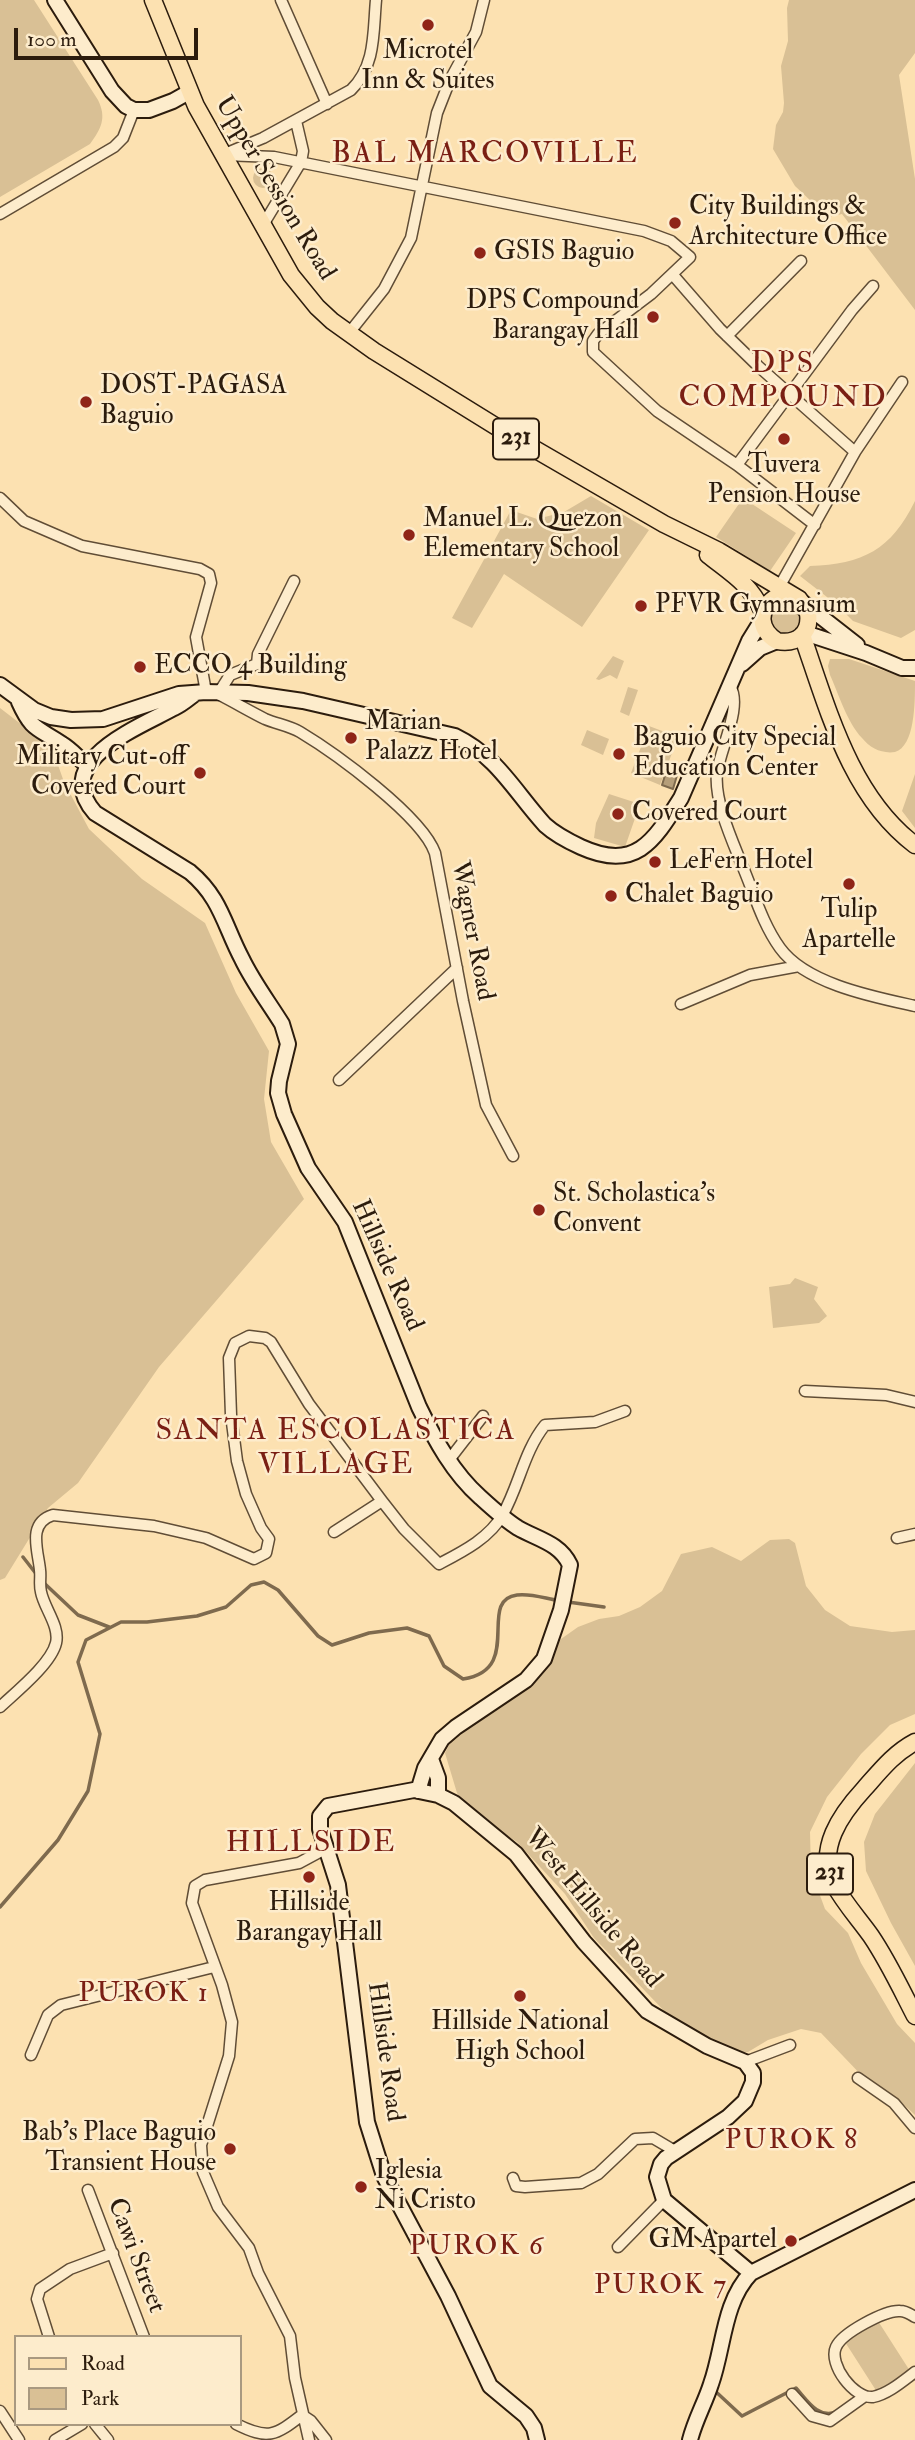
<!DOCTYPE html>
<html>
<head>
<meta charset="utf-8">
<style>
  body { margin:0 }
  #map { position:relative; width:915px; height:2440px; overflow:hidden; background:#fce1b1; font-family:"IM FELL Double Pica",serif }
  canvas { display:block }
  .legend { position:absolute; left:14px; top:2335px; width:228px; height:91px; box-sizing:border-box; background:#fdeccc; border:2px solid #a99980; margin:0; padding:9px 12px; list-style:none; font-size:21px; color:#2c1c0d }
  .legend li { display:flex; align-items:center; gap:14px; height:35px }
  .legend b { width:35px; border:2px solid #a99980 }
  .scale { position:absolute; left:14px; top:28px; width:184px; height:32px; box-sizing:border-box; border:4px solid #2c1c0d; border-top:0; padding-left:9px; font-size:21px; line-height:24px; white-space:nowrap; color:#2c1c0d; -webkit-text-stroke:5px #fdeccc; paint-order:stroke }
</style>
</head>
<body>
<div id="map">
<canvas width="915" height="2440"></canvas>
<ul class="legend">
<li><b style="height:9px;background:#fce1b1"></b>Road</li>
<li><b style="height:19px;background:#d9c095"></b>Park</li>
</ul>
<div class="scale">100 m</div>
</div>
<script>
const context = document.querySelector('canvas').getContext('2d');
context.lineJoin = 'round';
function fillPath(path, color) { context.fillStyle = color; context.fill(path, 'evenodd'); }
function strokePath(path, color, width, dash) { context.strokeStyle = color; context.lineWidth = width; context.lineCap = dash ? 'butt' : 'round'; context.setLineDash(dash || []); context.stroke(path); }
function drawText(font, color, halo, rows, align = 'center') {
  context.font = font + ' "IM FELL Double Pica",serif'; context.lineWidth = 5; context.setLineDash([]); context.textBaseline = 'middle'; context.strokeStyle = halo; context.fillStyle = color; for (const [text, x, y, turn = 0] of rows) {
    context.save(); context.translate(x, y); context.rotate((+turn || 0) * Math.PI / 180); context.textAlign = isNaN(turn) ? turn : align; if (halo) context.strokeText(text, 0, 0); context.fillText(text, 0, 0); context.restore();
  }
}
const green = new Path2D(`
  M 0,0 L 34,0 L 98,100 C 107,118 101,129 90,144 L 0,197 Z
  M 789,0 L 915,0 L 915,53 L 899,75 L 915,179 L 915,310 L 842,214 L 828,217 L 795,186 L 773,149 L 776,125 L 783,112 L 784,103 L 781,66 L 788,41 L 787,8 Z
  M253 178a10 10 0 1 1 20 0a10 10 0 1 1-20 0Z
  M 591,496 L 649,530 L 582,627 L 504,574 L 472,628 L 452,618 L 511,510 L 537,519 L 564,512 Z
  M 743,498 L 796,533 L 770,571 L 716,537 Z
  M 915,501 L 915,630 L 901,638 L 853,621 L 836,604 L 800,576 L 810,566 C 863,564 891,550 915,501 Z
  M770 621a15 15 0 1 1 30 0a15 15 0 1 1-30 0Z
  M 613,656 L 624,661 L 617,679 L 610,675 L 599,680 L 596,679 Z
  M 830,659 L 849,659 L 915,681 C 915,703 915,746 895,752 C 882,754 870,748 862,738 C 847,722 839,695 830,675 L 828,666 Z
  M 628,687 L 638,690 L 629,716 L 620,712 Z
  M 0,708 L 52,748 L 64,782 L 89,829 L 142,879 L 205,923 L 236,993 L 269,1051 L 264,1099 L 271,1142 L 304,1199 L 159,1367 L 78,1483 L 48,1508 L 5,1578 L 0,1580 Z
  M 649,726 L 678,737 L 660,785 L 631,773 Z
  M 587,730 L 609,739 L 603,755 L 581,745 Z
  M 915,774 L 915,828 L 902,811 Z
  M 609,794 L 640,804 L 625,847 L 594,838 L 596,823 Z
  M 795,1278 L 818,1287 L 814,1299 L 827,1316 L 819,1323 L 773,1328 L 769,1287 L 790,1284 Z
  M 789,1539 L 795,1543 L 806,1586 L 825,1610 L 850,1626 L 892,1632 L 915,1630 L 915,1714 L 890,1725 L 861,1754 L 827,1797 L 810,1832 L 811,1871 L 825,1909 L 848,1933 L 861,1963 L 897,2024 L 915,2043 L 915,2115 L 900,2101 L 866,2080 L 821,2033 L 801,2029 L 768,2040 L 748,2052 L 729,2052 L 672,2019 L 594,1938 L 565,1894 L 517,1842 L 468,1810 L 457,1793 L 445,1753 L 449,1745 L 543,1665 L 561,1639 L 578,1627 L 599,1619 L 619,1616 L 640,1607 L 662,1591 L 681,1554 L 712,1547 L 741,1561 L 770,1540 Z
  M 915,1763 L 915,1966 L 891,1923 L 866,1871 L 864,1842 L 875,1814 Z
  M 878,2321 L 910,2371 L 877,2392 L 845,2342 Z`);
const water = new Path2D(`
  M 667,769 L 678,772 L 673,789 L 662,785 Z`);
const stream = new Path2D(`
  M 23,1557 L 37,1575
  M 44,1583 L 78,1615 L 109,1627
  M 568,1602 L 604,1607
  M 0,1907 L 58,1840 L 88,1791 L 100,1734 L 78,1662 L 86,1640 L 121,1622 L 147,1622 L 197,1616 L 226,1607 L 251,1585 L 264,1582 L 278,1590 L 318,1636 L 332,1645 L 369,1633 L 407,1628 L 429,1636 L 444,1666 L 463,1679 C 525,1670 476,1600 517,1595 C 532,1593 546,1599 561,1601
  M 714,2390 L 742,2416 L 796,2388 C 807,2400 818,2419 836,2412`);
const street = new Path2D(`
  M 281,0 L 327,104
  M 227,153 L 263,138 L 351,90 C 376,66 373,32 376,0
  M 224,155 L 274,157 L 644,231 L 671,241 L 690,257 L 651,294 L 598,334 L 593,341 L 593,352 L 657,411 L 737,465 L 815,525
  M 0,214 L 114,147 L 123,138 L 134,110
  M 263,225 L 301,162 L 303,151 L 296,121
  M 673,275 L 720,329 L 758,366 L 855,452
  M 349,333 L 384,289 L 411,238 L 437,113 L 450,80 L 476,32 L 484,0
  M 727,336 L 801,261
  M 737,465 L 852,310 L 873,286
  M 0,498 L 24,521 L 82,546 L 200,569 L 209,574 L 211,583 L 196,637 L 206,692
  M 294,581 L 258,654 L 257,664 L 230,675 L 218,694 C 234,702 249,711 265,719 C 277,724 290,726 300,732 C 335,753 422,816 435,853 L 463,1001 L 486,1105 L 513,1156
  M 778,589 L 855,452 L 902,382
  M 730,686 C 743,706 720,749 717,773 C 714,801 732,840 742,865 C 754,893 762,923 780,948 C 806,984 874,997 915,1006
  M 681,1004 L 750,975 L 799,966
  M 339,1080 L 457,968
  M 805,1391 L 886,1395 L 915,1402
  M 449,1460 L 483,1416
  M 334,1532 L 382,1501
  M 897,1538 L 915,1534
  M 0,1707 C 16,1692 51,1664 56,1643 C 60,1626 44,1608 41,1592 C 39,1585 41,1577 40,1570 C 38,1550 27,1523 53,1515 L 154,1526 L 206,1538 L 254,1559 L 266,1553 L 269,1539 L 261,1528 L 246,1494 L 237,1461 L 231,1415 L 229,1358 L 235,1343 L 249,1336 L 265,1338 L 271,1342 L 309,1404 L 382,1501 L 404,1529 L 439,1564 C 462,1552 490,1538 503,1514 C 519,1486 524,1451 545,1425 L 595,1422 L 625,1411
  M 31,2055 L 48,2015 L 61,2005 L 214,1967
  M 745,2062 L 790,2045
  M 858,2078 L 894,2103 L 915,2128
  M 513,2178 L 516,2186 L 525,2187 L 581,2183 L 598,2174 L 635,2139 L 653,2138 L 675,2151
  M 88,2190 L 144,2337
  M 618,2247 L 664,2200
  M 915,2317 C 910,2314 906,2311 900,2311 C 885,2310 842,2333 836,2347 C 828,2364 854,2399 873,2397 C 888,2394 903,2381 915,2372
  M 49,2337 L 37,2299 L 40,2289 L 70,2269 L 113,2253
  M 792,2394 L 812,2416 L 830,2421 L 865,2396
  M 0,2411 L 19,2440
  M 95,2424 L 108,2440
  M 236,2424 C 268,2440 275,2436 302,2415 L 311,2421 L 326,2440
  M 55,2440 L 82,2424
  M 309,2440 L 295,2378 L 290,2336 L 258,2273 L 249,2248 L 218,2207 L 203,2172 L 201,2145 L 229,2056 L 232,2022 L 222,1985 L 192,1903 L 195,1886 L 205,1880 L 299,1863 L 325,1849`);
const secondary = new Path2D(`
  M 55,0 L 112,91 L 126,106 L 134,110 L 149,110 L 173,101 L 189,92
  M 802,602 L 857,645
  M 805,633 L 866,653 L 902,668 L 915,668
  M 742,664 L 760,648 L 777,641
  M 0,685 L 34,710 L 51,717 L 71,720 L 103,719 L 179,694 L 206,692 L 248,693 L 303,701 L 455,736 C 498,757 514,791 545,825 C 556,835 568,841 581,847 C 636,872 654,841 681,798 L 749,641 L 762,620
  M 196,693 C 189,698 183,704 174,708 C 140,727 49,761 95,813 L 190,872 C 221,898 224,925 242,959 C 253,982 269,1003 282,1024 L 288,1044 L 279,1081 L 278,1093 L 284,1114 L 308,1168 L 345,1222 L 419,1407 C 435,1440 453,1473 480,1497 C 492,1508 505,1520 518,1528 C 537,1539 560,1543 570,1565 L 561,1610 L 544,1659 L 526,1680 L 456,1727 L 442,1739 L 425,1768 L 418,1791
  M 19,702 C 32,731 37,727 62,744 C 72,750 79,759 88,766
  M 431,1759 L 438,1778 L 438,1795
  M 537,2440 L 534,2428 L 526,2416 L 490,2386 L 448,2296 L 384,2176 L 367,2122 L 338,1885 L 320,1829 L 320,1816 L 328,1806 L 414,1790 L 438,1795 L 454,1803 L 516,1854 L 584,1942 L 647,2011 L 707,2046 L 745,2062 L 753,2073 L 753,2082 L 745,2101 L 728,2117 L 666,2158 L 661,2164 L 657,2177 L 664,2200 L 751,2273
  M 690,2440 C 695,2420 705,2403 711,2384 C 724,2348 723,2302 751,2273 L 915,2190`);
const primary = new Path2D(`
  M 153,0 L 196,106 L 291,275 L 317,307 L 332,321 L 374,351 L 500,429 L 664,524 L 719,551 L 799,599 L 808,613 C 811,633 797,645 777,641 C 759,630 757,610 775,598 L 793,596
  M 708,555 C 732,574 749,583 763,612
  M 802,635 C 828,709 850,796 915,845
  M 915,1742 C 894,1753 880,1771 864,1789 C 841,1814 816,1849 834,1884 C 844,1903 859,1919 871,1936 C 888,1961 901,1989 915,2016`);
const markers = [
  [428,25,7,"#8f2418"],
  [675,223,7,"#8f2418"],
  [480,253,7,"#8f2418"],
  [653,317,7,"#8f2418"],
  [86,402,7,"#8f2418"],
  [784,439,7,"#8f2418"],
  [409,535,7,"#8f2418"],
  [641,606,7,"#8f2418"],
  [140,667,7,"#8f2418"],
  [351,738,7,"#8f2418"],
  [619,754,7,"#8f2418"],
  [200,773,7,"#8f2418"],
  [618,814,7,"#8f2418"],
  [655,862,7,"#8f2418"],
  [849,884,7,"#8f2418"],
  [611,896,7,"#8f2418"],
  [539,1210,7,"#8f2418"],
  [309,1877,7,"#8f2418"],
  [520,1996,7,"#8f2418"],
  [230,2149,7,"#8f2418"],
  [361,2187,7,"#8f2418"],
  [791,2241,7,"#8f2418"]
];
const shields = [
  [516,439,46],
  [830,1874,46]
];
const shieldNames = [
  ["231",516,439],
  ["231",830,1874]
];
const poiNames = [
  ["Microtel",428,52,"center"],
  ["Inn & Suites",428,82,"center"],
  ["City Buildings &",689,208],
  ["Architecture Office",689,238],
  ["GSIS Baguio",494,253],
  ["DPS Compound",639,302,"right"],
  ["Barangay Hall",639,332,"right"],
  ["DOST-PAGASA",100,387],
  ["Baguio",100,417],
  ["Tuvera",784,466,"center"],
  ["Pension House",784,496,"center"],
  ["Manuel L. Quezon",423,520],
  ["Elementary School",423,550],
  ["PFVR Gymnasium",655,606],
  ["ECCO 4 Building",154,667],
  ["Marian",365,723],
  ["Palazz Hotel",365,753],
  ["Baguio City Special",633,739],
  ["Education Center",633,769],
  ["Military Cut-off",186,758,"right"],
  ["Covered Court",186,788,"right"],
  ["Covered Court",632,814],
  ["LeFern Hotel",669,862],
  ["Chalet Baguio",625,896],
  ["Tulip",849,911,"center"],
  ["Apartelle",849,941,"center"],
  ["St. Scholastica's",553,1195],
  ["Convent",553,1225],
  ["Hillside",309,1904,"center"],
  ["Barangay Hall",309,1934,"center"],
  ["Hillside National",520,2023,"center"],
  ["High School",520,2053,"center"],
  ["Bab's Place Baguio",216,2134,"right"],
  ["Transient House",216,2164,"right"],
  ["Iglesia",375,2172],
  ["Ni Cristo",375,2202],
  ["GM Apartel",777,2241,"right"]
];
const streetNames = [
  ["Upper Session Road",274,189,59],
  ["Wagner Road",471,931,79],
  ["Hillside Road",386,1266,66],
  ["West Hillside Road",592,1909,50],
  ["Hillside Road",384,2052,82],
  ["Cawi Street",135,2256,69]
];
const neighbourhoodNames = [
  ["PUROK 1",144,1995],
  ["PUROK 8",792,2142],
  ["PUROK 6",477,2248],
  ["PUROK 7",661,2287]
];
const quarterNames = [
  ["BAL MARCOVILLE",485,156],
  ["DPS",783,366],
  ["COMPOUND",783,400],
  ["SANTA ESCOLASTICA",336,1433],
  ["VILLAGE",336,1467],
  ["HILLSIDE",311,1845]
];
fillPath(green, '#d9c095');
fillPath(water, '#b59e79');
strokePath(water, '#7e6a4e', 2);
strokePath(stream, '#7e6a4e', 3.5);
strokePath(street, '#604d36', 13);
strokePath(secondary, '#2c1c0d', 18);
strokePath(primary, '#2c1c0d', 19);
strokePath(street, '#fdeccc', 10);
strokePath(secondary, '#fdeccc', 14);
strokePath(primary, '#fce1b1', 16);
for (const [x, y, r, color] of markers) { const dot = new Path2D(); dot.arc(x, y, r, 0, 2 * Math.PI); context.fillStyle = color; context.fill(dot); strokePath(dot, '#fdeccc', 2.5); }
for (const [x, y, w] of shields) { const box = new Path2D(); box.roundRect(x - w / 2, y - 20.5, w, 41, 5); context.fillStyle = '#fdeccc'; context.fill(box); strokePath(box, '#2c1c0d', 2); }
drawText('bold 24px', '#2c1c0d', null, shieldNames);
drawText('26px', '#2c1c0d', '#fdeccc', poiNames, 'left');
drawText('26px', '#2c1c0d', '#fdeccc', streetNames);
context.letterSpacing = '2px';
drawText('28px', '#7a1f14', '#fdeccc', neighbourhoodNames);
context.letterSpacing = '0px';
context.letterSpacing = '2px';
drawText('30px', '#7a1f14', '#fdeccc', quarterNames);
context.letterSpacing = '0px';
</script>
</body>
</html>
